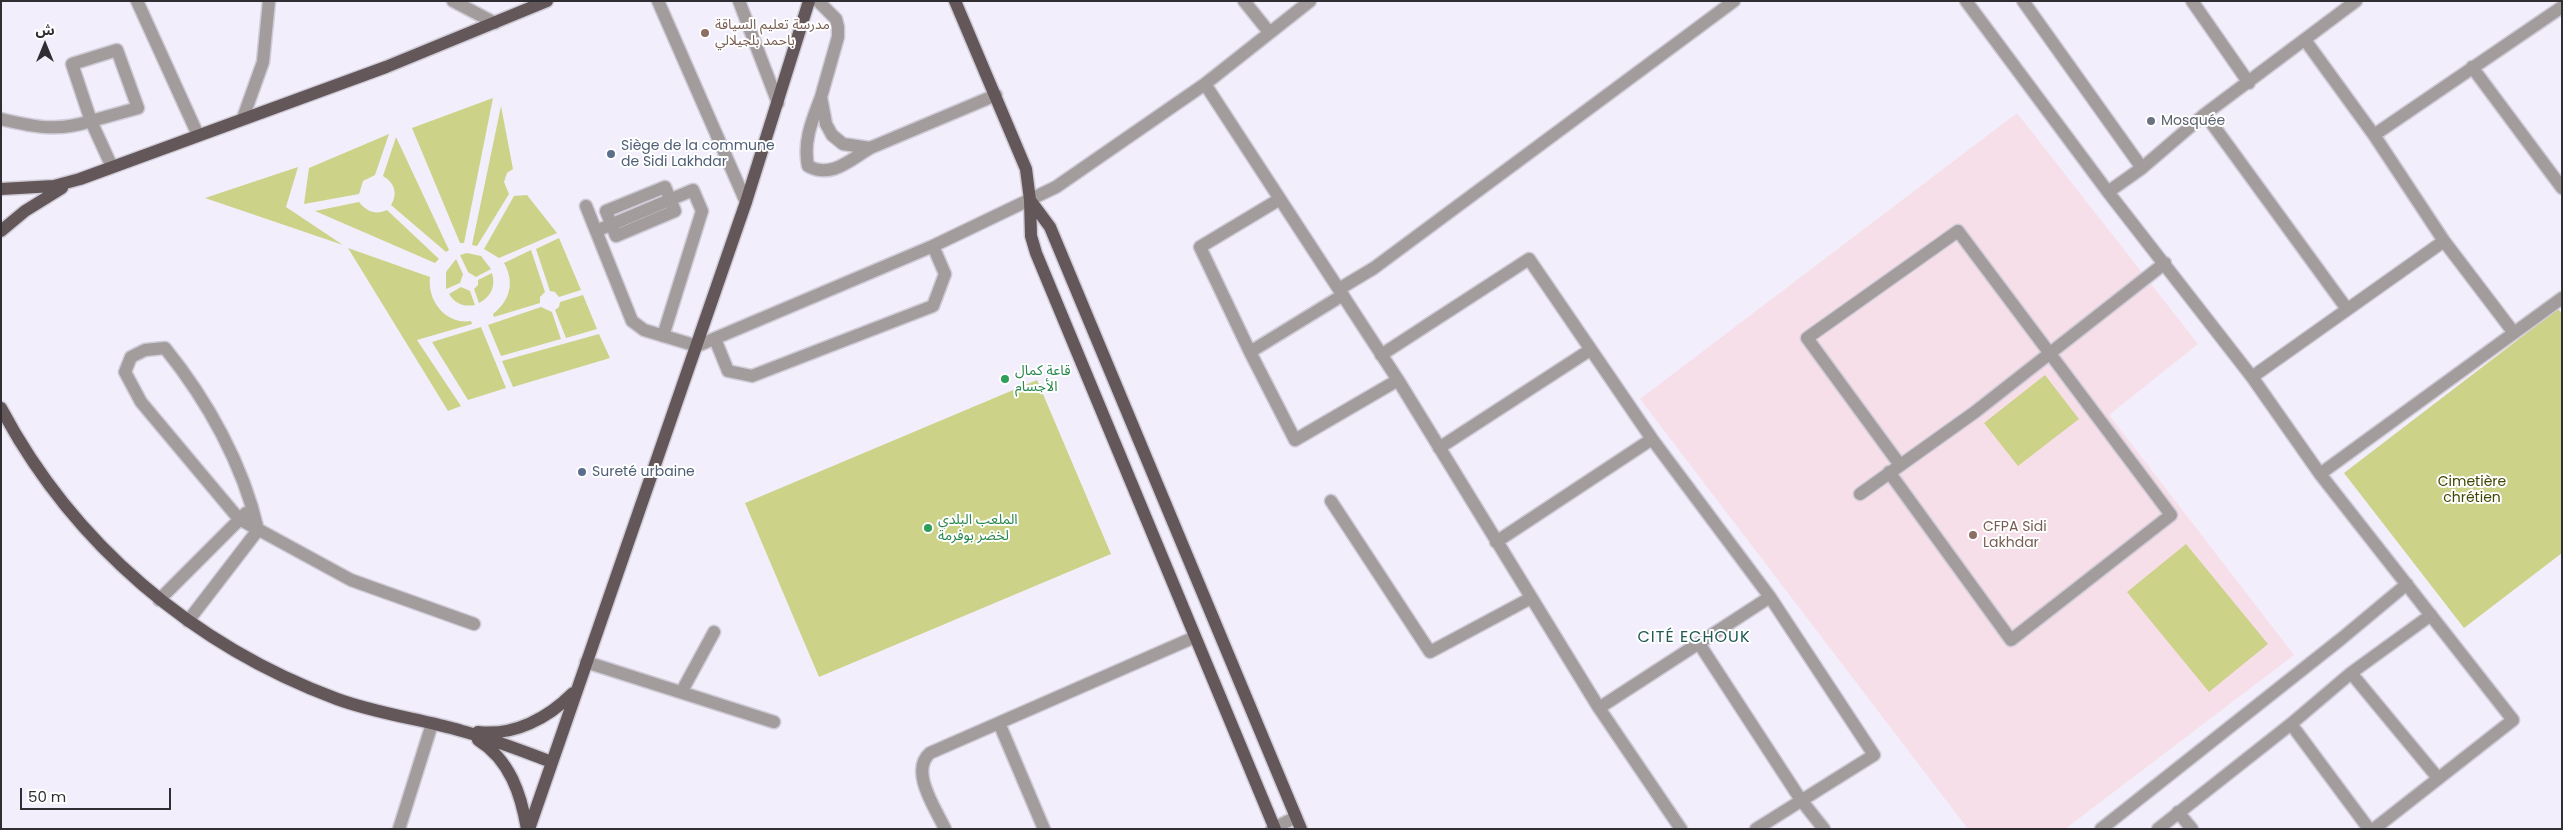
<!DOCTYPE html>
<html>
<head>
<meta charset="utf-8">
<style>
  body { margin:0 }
  #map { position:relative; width:2563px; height:830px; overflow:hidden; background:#f2eefb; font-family:Poppins,"Noto Sans Arabic",sans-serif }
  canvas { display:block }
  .frame { position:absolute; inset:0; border:2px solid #302e33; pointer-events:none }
  .north { position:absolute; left:20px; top:20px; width:50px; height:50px; -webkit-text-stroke:4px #fff; paint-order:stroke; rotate:0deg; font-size:14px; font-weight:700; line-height:20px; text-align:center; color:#302e33 }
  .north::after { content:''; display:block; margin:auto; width:18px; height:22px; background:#302e33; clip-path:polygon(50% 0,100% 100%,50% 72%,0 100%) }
  .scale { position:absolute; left:20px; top:788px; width:151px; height:22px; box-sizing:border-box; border:2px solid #302e33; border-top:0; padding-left:6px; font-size:15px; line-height:18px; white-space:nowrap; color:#302e33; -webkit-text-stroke:4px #fff; paint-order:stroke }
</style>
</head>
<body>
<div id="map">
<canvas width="2563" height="830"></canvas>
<div class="frame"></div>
<div class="north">ش</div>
<div class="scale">50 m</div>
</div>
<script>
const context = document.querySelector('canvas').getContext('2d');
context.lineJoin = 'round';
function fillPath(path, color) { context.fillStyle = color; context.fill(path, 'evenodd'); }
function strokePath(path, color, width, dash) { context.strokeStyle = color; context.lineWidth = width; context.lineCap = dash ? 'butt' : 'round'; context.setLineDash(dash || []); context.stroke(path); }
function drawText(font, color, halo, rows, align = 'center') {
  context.font = font + ' Poppins,"Noto Sans Arabic",sans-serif'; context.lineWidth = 4; context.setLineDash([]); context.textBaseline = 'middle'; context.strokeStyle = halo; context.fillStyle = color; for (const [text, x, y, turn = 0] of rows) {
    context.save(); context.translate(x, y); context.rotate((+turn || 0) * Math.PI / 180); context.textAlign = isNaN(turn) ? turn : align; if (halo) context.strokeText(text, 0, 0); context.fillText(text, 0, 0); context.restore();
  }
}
const education = new Path2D(`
  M 2017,113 L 2198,344 L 2109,415 L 2294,655 L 2065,829 L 1968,829 L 1640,399 Z`);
const green = new Path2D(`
  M 493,98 L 464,243 L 460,243 L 412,128 Z
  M 501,106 L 513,169 L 507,173 L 504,182 L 509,194 L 477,246 L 472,245 Z
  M 389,134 L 375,175 L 363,181 L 359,194 L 304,204 L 309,168 Z
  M 396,137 L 449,250 L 446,252 L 391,205 C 398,194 395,183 383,176 Z
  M 298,167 L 286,207 L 343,245 L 205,198 Z
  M 527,195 L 557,233 L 499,258 L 484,249 L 514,196 Z
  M 359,202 C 367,212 376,215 387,210 L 439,259 L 435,263 L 315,211 Z
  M 559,238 L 581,290 L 559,297 L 555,292 L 550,291 L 536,249 Z
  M 348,248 L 430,277 C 427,301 446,325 471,321 L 472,324 L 417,340 L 461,406 L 448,411 Z
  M 531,250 L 545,292 L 540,297 L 540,303 L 494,317 L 493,314 C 510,301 515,282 504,263 Z
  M 467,253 L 481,256 L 491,269 L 476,277 L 468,272 L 460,255 Z
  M 456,259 L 463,274 L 460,283 L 446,289 L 446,272 Z
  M 492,273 C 496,286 491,297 479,303 L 474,289 L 478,285 L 478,280 Z
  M 461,287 L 470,291 L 475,305 C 464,307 455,304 449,294 Z
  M 583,295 L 597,329 L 566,338 L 555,310 L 559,307 L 560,302 Z
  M 541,307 L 552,312 L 561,339 L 501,356 L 488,325 Z
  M 2558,309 L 2562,313 L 2562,553 L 2464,628 L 2344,473 Z
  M 481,327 L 506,388 L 468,400 L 432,342 Z
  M 599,334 L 610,358 L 513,387 L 502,361 Z
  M 2045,375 L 2079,419 L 2018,466 L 1984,423 Z
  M 1037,380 L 1111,554 L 819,677 L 745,503 Z
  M 2186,544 L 2268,644 L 2209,692 L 2127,592 Z`);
const minor = new Path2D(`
  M 137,1 L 198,135
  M 453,1 L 495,23
  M 658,1 L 746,202
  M 739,1 L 778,103
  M 818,1 L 836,19 L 838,27 L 838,37 L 821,97 L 826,124 L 832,135 L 843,144 L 870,148 L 996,95
  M 1244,1 L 1269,32
  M 1966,1 L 2108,192 L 2252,377 L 2320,474 L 2513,720 L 2374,829
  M 2023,1 L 2142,168
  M 2192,1 L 2249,83
  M 2305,40 L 2374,135 L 2444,241 L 2514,333
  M 117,50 L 138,108 L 91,121 L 72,64 Z
  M 2472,67 L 2562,188
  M 1205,84 L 1398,380 L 1599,708 L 1681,829
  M 821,97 C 812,121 803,141 808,166 C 831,179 850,160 870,148
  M 2205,114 L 2347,309
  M 243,118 L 263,62 L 269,1
  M 1,119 C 35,127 57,132 91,121 L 112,167
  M 2374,135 L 2562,7
  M 665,187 L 675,211 L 616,236 L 606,211 Z
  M 2108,192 L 2142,168 L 2205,114 L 2356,1
  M 586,206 L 632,321 L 644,330 L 697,346 L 933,246 L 1056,187 L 1205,84 L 1310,1
  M 596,231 L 693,190 L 702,211 L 663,336
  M 1339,289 L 1374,268 L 1734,1
  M 1343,295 L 1250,352 L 1295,440 L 1398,380
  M 715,339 L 728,371 L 752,376 L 933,306 L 945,274 L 933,246
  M 1250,352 L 1200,247 L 1280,199
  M 1381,355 L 1529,259 L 1652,439 L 1770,597 L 1874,755 L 1756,829
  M 2252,377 L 2444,241
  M 1439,448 L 1590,350
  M 1889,472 L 2011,640 L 2171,515 L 1958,231 L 1807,338 L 1900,465
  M 2320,474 L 2562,298
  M 1860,494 L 1975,412 L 2165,263
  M 1331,501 L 1430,652 L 1531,598
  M 258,530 C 243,464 207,400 165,348 L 145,350 L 131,357 L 125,372 L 141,402 L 239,519 L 351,580 L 474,624
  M 1496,542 L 1652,439
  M 159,600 L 246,513
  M 188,621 L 258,530
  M 1700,645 L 1801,800 L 1824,829
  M 586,662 L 774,722
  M 2351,673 L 2438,778
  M 682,691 L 714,632
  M 1599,708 L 1770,597
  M 999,723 L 1044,829
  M 2291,724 L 2369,829
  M 2178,812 L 2192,829
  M 399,829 L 432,724
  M 945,829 C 936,809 909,771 930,753 L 1195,637
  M 1272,829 L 1296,817
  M 2101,829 L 2341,639 L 2407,584
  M 2158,829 L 2291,724 L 2351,673 L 2431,615`);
const major = new Path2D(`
  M 955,1 L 1026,169 L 1030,200 L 1031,236 L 1036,253 L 1275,829
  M 1,189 L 54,186 L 80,179 L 386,67 L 547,1
  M 1030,200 L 1050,227 L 1301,829
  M 1,231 L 25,211 L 62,188
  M 1,408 C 73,544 194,646 337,699 C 378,714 421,719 462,731 C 492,739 522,751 552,762
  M 478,732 C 515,736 548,718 573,693
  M 478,740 C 510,760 521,794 527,829
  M 529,829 L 746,202 L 809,1`);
const markers = [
  [705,33,5,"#8d6e63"],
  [2151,121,5,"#6b7280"],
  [611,154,5,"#5c6f8a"],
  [1005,379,5,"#2e9e5b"],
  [582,472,5,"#5c6f8a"],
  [928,528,5,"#2e9e5b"],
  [1973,535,5,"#8d6e63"]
];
const educationNames = [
  ["مدرسة تعليم السياقة",715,25],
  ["باحمد بلجيلالي",715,41],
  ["CFPA Sidi",1983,527],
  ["Lakhdar",1983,543]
];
const worshipNames = [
  ["Mosquée",2161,121]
];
const serviceNames = [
  ["Siège de la commune",621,146],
  ["de Sidi Lakhdar",621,162],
  ["Sureté urbaine",592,472]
];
const leisureNames = [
  ["قاعة كمال",1015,371],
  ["الأجسام",1015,387],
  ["الملعب البلدي",938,520],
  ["لخضر بوفرمة",938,536]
];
const parkNames = [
  ["Cimetière",2472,482],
  ["chrétien",2472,498]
];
const quarterNames = [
  ["CITÉ ECHOUK",1694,638]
];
fillPath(education, '#f7dfe9');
fillPath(green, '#ccd389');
strokePath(minor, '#cfcbd7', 15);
strokePath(major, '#cfcbd7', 15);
strokePath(minor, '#a39c9d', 12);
strokePath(major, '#63575a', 12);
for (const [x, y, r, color] of markers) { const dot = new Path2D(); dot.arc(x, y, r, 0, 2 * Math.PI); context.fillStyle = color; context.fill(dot); strokePath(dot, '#fff', 2); }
drawText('14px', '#785e54', '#fff', educationNames, 'left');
drawText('14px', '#5b616d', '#fff', worshipNames, 'left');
drawText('14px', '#4e5e75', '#fff', serviceNames, 'left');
drawText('14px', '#27864d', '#fff', leisureNames, 'left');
drawText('14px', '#424600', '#fff', parkNames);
context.letterSpacing = '1px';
drawText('16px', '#225a53', '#fff', quarterNames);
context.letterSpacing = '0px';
</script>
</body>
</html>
